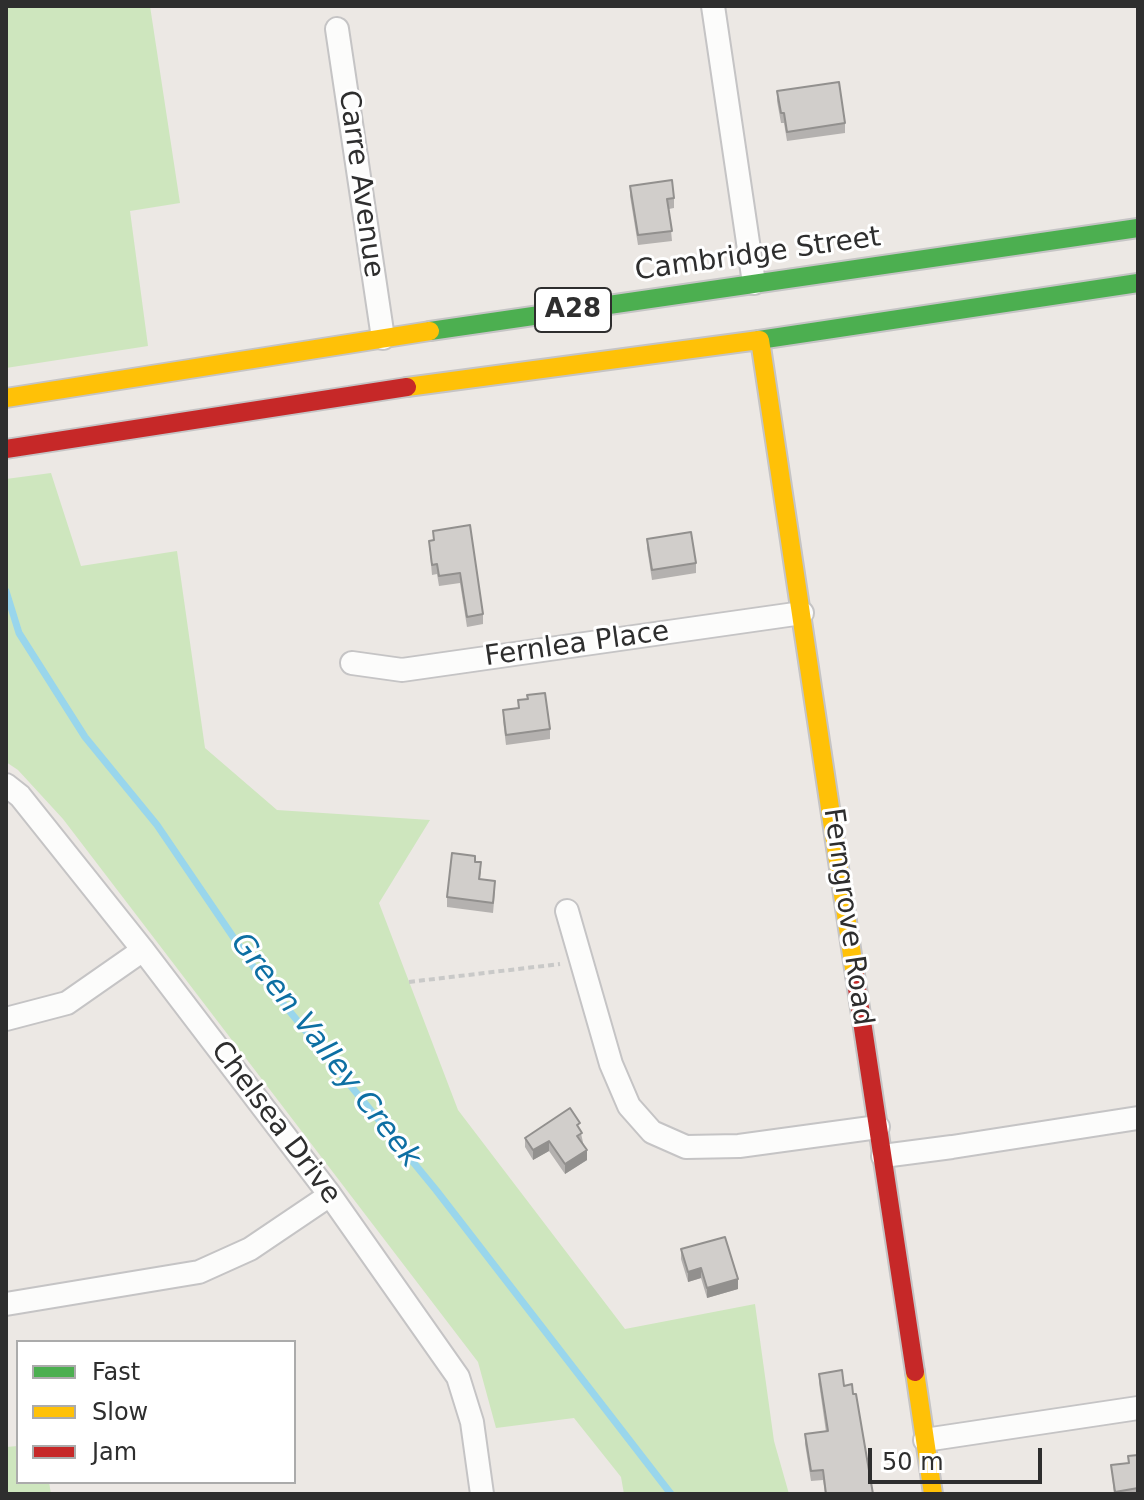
<!DOCTYPE html>
<html>
<head>
<meta charset="utf-8">
<style>
  body { margin:0 }
  #map { position:relative; width:1144px; height:1500px; overflow:hidden; background:#ece8e4; font-family:"DejaVu Sans",sans-serif }
  canvas { display:block }
  .frame { position:absolute; inset:0; border:8px solid #2e2e2e; pointer-events:none }
  .legend { position:absolute; left:16px; top:1340px; width:280px; height:144px; box-sizing:border-box; background:#fff; border:2px solid #ababab; margin:0; padding:10px 14px; list-style:none; font-size:24px; color:#2e2e2e }
  .legend li { display:flex; align-items:center; gap:16px; height:40px }
  .legend b { width:40px; border:2px solid #ababab }
  .scale { position:absolute; left:868px; top:1448px; width:174px; height:36px; box-sizing:border-box; border:4px solid #2e2e2e; border-top:0; padding-left:10px; font-size:24px; line-height:28px; white-space:nowrap; color:#2e2e2e; -webkit-text-stroke:6px #fff; paint-order:stroke }
</style>
</head>
<body>
<div id="map">
<canvas width="1144" height="1500"></canvas>
<div class="frame"></div>
<ul class="legend">
<li><b style="height:10px;background:#4caf50"></b>Fast</li>
<li><b style="height:10px;background:#ffc107"></b>Slow</li>
<li><b style="height:10px;background:#c62828"></b>Jam</li>
</ul>
<div class="scale">50 m</div>
</div>
<script>
const context = document.querySelector('canvas').getContext('2d');
context.lineJoin = 'round';
function fillPath(path, color) { context.fillStyle = color; context.fill(path, 'evenodd'); }
function strokePath(path, color, width, dash) { context.strokeStyle = color; context.lineWidth = width; context.lineCap = dash ? 'butt' : 'round'; context.setLineDash(dash || []); context.stroke(path); }
function drawText(font, color, halo, rows, align = 'center') {
  context.font = font + ' "DejaVu Sans",sans-serif'; context.lineWidth = 6; context.setLineDash([]); context.textBaseline = 'middle'; context.strokeStyle = halo; context.fillStyle = color; for (const [text, x, y, turn = 0] of rows) {
    context.save(); context.translate(x, y); context.rotate((+turn || 0) * Math.PI / 180); context.textAlign = isNaN(turn) ? turn : align; if (halo) context.strokeText(text, 0, 0); context.fillText(text, 0, 0); context.restore();
  }
}
const green = new Path2D(`
  M 6,6 L 150,6 L 180,203 L 130,211 L 148,346 L 6,368 Z
  M 51,473 L 81,566 L 177,551 L 205,748 L 277,810 L 430,820 L 379,903 L 458,1110 L 625,1329 L 755,1304 L 774,1441 L 789,1494 L 624,1494 L 621,1477 L 574,1418 L 496,1428 L 478,1362 L 63,819 L 18,770 L 6,762 L 6,479 Z
  M 18,1446 L 18,1482 L 49,1482 L 51,1494 L 6,1494 L 6,1447 Z`);
const stream = new Path2D(`
  M 6,591 L 19,633 L 85,737 L 157,825 L 255,969 L 436,1190 L 671,1494`);
const path = new Path2D(`
  M 409,982 L 560,964`);
const street = new Path2D(`
  M 713,6 L 754,283
  M 337,29 L 383,338
  M 352,663 L 402,670 L 802,613
  M 6,785 L 20,796 L 143,950 L 330,1195 L 458,1377 L 472,1422 L 482,1494
  M 567,911 L 611,1064 L 629,1106 L 652,1132 L 686,1147 L 739,1146 L 878,1127
  M 6,1019 L 67,1003 L 143,950
  M 883,1156 L 952,1147 L 1138,1118
  M 6,1304 L 199,1272 L 250,1249 L 330,1195
  M 925,1440 L 1138,1408`);
const fast = new Path2D(`
  M 430,331 L 1138,228
  M 759,340 L 1138,283`);
const slow = new Path2D(`
  M 760,340 L 855,975
  M 407,387 L 759,340
  M 6,398 L 430,331
  M 915,1372 L 933,1494`);
const jam = new Path2D(`
  M 6,449 L 407,387
  M 855,975 L 915,1372`);
const wall = new Path2D(`
  M 777,91 L 845,123 L 845,133 L 787,141 L 784,123 L 781,123 L 777,101 Z
  M 630,186 L 674,198 L 674,208 L 669,209 L 672,241 L 638,245 L 630,196 Z
  M 433,531 L 483,614 L 483,624 L 467,627 L 460,583 L 439,586 L 437,574 L 432,575 L 429,541 L 433,540 Z
  M 647,539 L 696,563 L 696,573 L 652,580 L 647,548 Z
  M 518,700 L 550,729 L 550,739 L 506,745 L 503,720 L 503,710 L 518,708 Z
  M 475,862 L 481,872 L 480,879 L 495,891 L 493,913 L 447,907 L 447,897 Z
  M 580,1129 L 587,1160 L 565,1174 L 549,1151 L 533,1160 L 525,1147 L 525,1138 Z
  M 681,1249 L 738,1289 L 707,1298 L 701,1278 L 688,1282 L 681,1259 Z
  M 819,1374 L 844,1386 L 853,1394 L 873,1494 L 825,1494 L 823,1480 L 811,1481 L 805,1444 L 805,1434 L 826,1432 L 819,1383 Z
  M 1138,1455 L 1138,1494 L 1114,1494 L 1111,1465 L 1128,1463 L 1128,1456 Z`);
const shadedWall = new Path2D(`
  M 549,1141 L 549,1151 L 533,1160 L 533,1150 Z
  M 587,1150 L 587,1160 L 565,1174 L 565,1164 Z
  M 701,1268 L 701,1278 L 688,1282 L 688,1272 Z
  M 738,1279 L 738,1289 L 707,1298 L 707,1288 Z`);
const building = new Path2D(`
  M 839,82 L 845,123 L 787,132 L 784,113 L 781,113 L 777,91 Z
  M 672,180 L 674,198 L 667,199 L 672,231 L 638,235 L 630,186 Z
  M 470,525 L 483,614 L 467,617 L 460,573 L 439,576 L 437,564 L 432,565 L 429,541 L 434,540 L 433,531 Z
  M 691,532 L 696,563 L 652,570 L 647,539 Z
  M 545,693 L 550,729 L 506,735 L 503,710 L 519,708 L 518,700 L 528,699 L 527,695 Z
  M 452,853 L 475,856 L 475,862 L 481,862 L 479,879 L 495,881 L 493,903 L 447,897 Z
  M 570,1108 L 580,1123 L 577,1125 L 582,1133 L 577,1136 L 587,1150 L 565,1164 L 549,1141 L 533,1150 L 525,1138 Z
  M 725,1237 L 738,1279 L 707,1288 L 701,1268 L 688,1272 L 681,1249 Z
  M 842,1370 L 844,1386 L 852,1384 L 853,1394 L 856,1394 L 873,1494 L 826,1494 L 823,1470 L 811,1471 L 805,1434 L 828,1431 L 819,1374 Z
  M 1138,1455 L 1138,1488 L 1115,1492 L 1111,1465 L 1129,1463 L 1128,1456 Z`);
const shields = [
  [573,310,76]
];
const shieldNames = [
  ["A28",573,310]
];
const streetNames = [
  ["Carre Avenue",360,184,82],
  ["Cambridge Street",758,255,-8],
  ["Fernlea Place",577,645,-8],
  ["Ferngrove Road",847,917,82],
  ["Chelsea Drive",275,1123,53]
];
const waterNames = [
  ["Green Valley Creek",325,1051,52]
];
fillPath(green, '#cee6be');
strokePath(stream, '#99d6ec', 7);
strokePath(street, '#c5c4c5', 26);
strokePath(fast, '#c5c4c5', 22);
strokePath(slow, '#c5c4c5', 22);
strokePath(jam, '#c5c4c5', 22);
strokePath(path, '#c9c9c8', 4, [6, 4]);
strokePath(street, '#fcfcfb', 22);
strokePath(fast, '#4caf50', 18);
strokePath(slow, '#ffc107', 18);
strokePath(jam, '#c62828', 18);
fillPath(wall, '#b4b1af');
fillPath(shadedWall, '#92908e');
fillPath(building, '#d1cecb');
strokePath(building, '#92908e', 2);
for (const [x, y, w] of shields) { const box = new Path2D(); box.roundRect(x - w / 2, y - 22, w, 44, 6); context.fillStyle = '#fff'; context.fill(box); strokePath(box, '#2e2e2e', 2); }
drawText('bold 26px', '#2e2e2e', null, shieldNames);
drawText('28px', '#2e2e2e', '#fff', streetNames);
drawText('italic 30px', '#0d6fa3', '#fff', waterNames);
</script>
</body>
</html>
